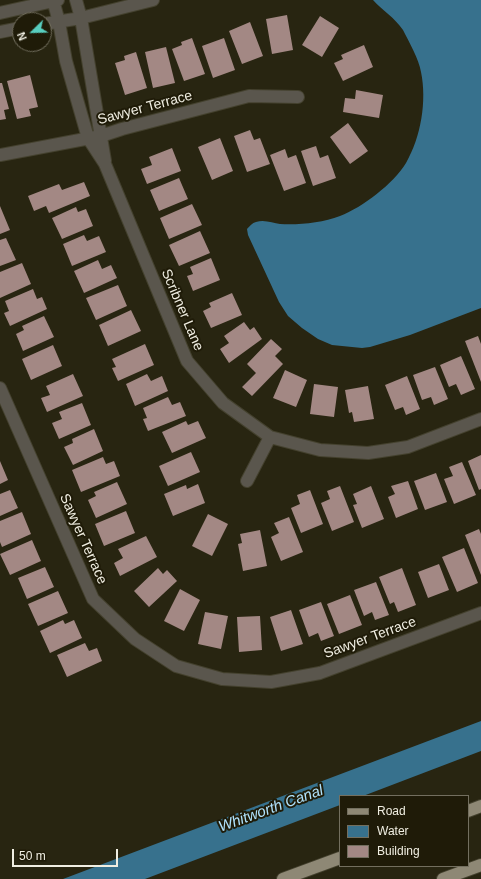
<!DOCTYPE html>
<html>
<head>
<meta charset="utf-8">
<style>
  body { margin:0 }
  #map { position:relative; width:481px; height:879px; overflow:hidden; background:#282511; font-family:Helvetica,sans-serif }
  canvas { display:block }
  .legend { position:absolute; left:339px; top:795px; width:130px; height:72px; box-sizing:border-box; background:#1f1b08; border:1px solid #736f5f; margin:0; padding:5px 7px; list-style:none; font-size:12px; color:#f0eee2 }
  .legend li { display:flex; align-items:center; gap:8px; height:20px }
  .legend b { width:20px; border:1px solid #736f5f }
  .north { position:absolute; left:12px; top:12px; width:40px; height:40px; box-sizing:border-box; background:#1f1b08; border:1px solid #736f5f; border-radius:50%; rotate:247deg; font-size:11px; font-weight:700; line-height:16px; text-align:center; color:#f0eee2 }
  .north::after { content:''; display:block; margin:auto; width:14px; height:18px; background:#58cebf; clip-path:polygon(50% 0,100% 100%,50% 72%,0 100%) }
  .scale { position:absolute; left:12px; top:849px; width:106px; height:18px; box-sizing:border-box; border:2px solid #f0eee2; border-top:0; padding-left:5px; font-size:12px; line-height:14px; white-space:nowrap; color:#f0eee2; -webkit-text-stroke:3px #1f1b08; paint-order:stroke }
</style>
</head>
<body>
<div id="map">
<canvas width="481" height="879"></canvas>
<ul class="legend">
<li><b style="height:5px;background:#8e8875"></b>Road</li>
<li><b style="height:11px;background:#37718d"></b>Water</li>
<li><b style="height:11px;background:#a38884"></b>Building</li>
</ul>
<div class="north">N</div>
<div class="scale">50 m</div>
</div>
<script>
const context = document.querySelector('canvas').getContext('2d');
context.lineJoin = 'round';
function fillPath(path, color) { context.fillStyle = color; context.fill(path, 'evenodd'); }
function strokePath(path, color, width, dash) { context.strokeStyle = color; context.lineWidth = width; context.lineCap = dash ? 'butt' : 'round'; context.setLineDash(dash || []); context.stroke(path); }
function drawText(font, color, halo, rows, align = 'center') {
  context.font = font + ' Helvetica,sans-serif'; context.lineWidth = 4; context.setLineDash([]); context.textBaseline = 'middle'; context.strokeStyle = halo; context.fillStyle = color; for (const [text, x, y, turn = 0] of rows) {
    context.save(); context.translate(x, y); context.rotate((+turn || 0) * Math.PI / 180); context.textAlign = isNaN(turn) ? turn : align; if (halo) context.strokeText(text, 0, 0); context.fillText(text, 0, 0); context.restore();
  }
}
const water = new Path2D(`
  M 373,0 L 481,0 L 481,308 L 410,335 L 370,347 L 362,348 L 332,345 L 318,339 L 302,328 L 288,316 L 279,302 L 248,235 L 247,229 C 250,226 252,223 256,222 C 264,219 273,223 280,224 C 299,225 322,223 340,216 C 363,207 393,184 406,163 C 421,137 427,101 421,72 C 419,59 409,42 403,30 C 395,18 382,10 373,0 Z
  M 481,721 L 481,751 L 363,796 L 340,796 L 340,805 L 145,879 L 63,879 Z`);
const building = new Path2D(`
  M 287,15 L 293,50 L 272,54 L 266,19 Z
  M 320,16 L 339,28 L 322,57 L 302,45 Z
  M 250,22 L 263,56 L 242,64 L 229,31 Z
  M 192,38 L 205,74 L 184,81 L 172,49 L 182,45 L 181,42 Z
  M 224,38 L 235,70 L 213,78 L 202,46 Z
  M 364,45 L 373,67 L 343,81 L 334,63 L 343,59 L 341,55 Z
  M 166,47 L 175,83 L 153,88 L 145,52 Z
  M 136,52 L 147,88 L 125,95 L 115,63 L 125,60 L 124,56 Z
  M 30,75 L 38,107 L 29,109 L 31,116 L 17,119 L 7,81 Z
  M 0,83 L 2,83 L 9,109 L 4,110 L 6,119 L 0,120 Z
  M 356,90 L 383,95 L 379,118 L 343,112 L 345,98 L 355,99 Z
  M 348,123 L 368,151 L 350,164 L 330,137 Z
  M 250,130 L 254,140 L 260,138 L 270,164 L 247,172 L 234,136 Z
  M 220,138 L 233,171 L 212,180 L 198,147 Z
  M 316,146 L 320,158 L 328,155 L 336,178 L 313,186 L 301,151 Z
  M 172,148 L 181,171 L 147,184 L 141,169 L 152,165 L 149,157 Z
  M 285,149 L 288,158 L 296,155 L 306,183 L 284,191 L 270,155 Z
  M 179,178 L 188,199 L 159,211 L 150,190 Z
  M 84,182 L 90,196 L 49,213 L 46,206 L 34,211 L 28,196 L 59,184 L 62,190 Z
  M 192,204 L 202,225 L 169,239 L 160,218 Z
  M 0,206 L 10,230 L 0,234 Z
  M 76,207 L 78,212 L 86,209 L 93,226 L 62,239 L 52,218 Z
  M 200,231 L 210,253 L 179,266 L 169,245 Z
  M 84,235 L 87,241 L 99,236 L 106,252 L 72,266 L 63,244 Z
  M 6,238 L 16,260 L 0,266 L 0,240 Z
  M 211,258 L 220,280 L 193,291 L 187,276 L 193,274 L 190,267 Z
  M 98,260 L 102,269 L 111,265 L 117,278 L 84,293 L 74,271 Z
  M 22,263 L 31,284 L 0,298 L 0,272 Z
  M 118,285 L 127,306 L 96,320 L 86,298 Z
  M 33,289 L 37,299 L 42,297 L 47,309 L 10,326 L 4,313 L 9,311 L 5,301 Z
  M 232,293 L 242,315 L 211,328 L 203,311 L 211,307 L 209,303 Z
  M 131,310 L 141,331 L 108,346 L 99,325 Z
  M 44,316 L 54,337 L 23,351 L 16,334 L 24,330 L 22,326 Z
  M 244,322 L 250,330 L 254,327 L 262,339 L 229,363 L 220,349 L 229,343 L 224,336 Z
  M 478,336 L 481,344 L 481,382 L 465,341 Z
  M 271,339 L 282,349 L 275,356 L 283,364 L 252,396 L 242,387 L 256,373 L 247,364 Z
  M 145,344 L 154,365 L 118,381 L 112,368 L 116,367 L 112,359 Z
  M 53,345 L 62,366 L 31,380 L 22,359 Z
  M 461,356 L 475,389 L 461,395 L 456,384 L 449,387 L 440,365 Z
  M 435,367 L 448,399 L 434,405 L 431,397 L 422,400 L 413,375 Z
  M 285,370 L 307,380 L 296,407 L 273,398 Z
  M 73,374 L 83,396 L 47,412 L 41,398 L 50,395 L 46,386 Z
  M 147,374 L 151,381 L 162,376 L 168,391 L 135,406 L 126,384 Z
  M 407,376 L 420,409 L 406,415 L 403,407 L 395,410 L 385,385 Z
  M 314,384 L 338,387 L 334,417 L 310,414 Z
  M 368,386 L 374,419 L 354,422 L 352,412 L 349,413 L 345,390 Z
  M 168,397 L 172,405 L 180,402 L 186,416 L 148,431 L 143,419 L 147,418 L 143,408 Z
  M 82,403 L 91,425 L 59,439 L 52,423 L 62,419 L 59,412 Z
  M 186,421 L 188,425 L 198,421 L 206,438 L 172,453 L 162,432 Z
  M 94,429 L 103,451 L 73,465 L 64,447 L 73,443 L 72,439 Z
  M 191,452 L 200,472 L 168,486 L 159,466 Z
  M 481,455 L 481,489 L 479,490 L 468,461 Z
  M 103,457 L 106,464 L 114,461 L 120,476 L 81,492 L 72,470 Z
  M 0,461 L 8,480 L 0,484 Z
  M 462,462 L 476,495 L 454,504 L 444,479 L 453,476 L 449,467 Z
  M 436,473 L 447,502 L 425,510 L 414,481 Z
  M 408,481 L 418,509 L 396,518 L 388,497 L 395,494 L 391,486 Z
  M 117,482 L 127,504 L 96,518 L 88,500 L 96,496 L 94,492 Z
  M 198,484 L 205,503 L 173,516 L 164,494 L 186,485 L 187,489 Z
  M 340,486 L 354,522 L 332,531 L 321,503 L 330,499 L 327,491 Z
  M 371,486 L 384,519 L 362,528 L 353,505 L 357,504 L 353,494 Z
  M 10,490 L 18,508 L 0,516 L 0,494 Z
  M 310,490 L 323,524 L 301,533 L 291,508 L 300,504 L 297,495 Z
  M 126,511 L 135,533 L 104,546 L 95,524 Z
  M 22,512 L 31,534 L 2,547 L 0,542 L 0,521 Z
  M 208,514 L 228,524 L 212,556 L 192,546 Z
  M 289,517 L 303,552 L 281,561 L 271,537 L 279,533 L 274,523 Z
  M 479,529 L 481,534 L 481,575 L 465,535 Z
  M 260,530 L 267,566 L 243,571 L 238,544 L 242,543 L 240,534 Z
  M 146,536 L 157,557 L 120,576 L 114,563 L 123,558 L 118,549 Z
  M 32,540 L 41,561 L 10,575 L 0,554 Z
  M 464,548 L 478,583 L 457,592 L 442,557 Z
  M 439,564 L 449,590 L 428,598 L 418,572 Z
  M 45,567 L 54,587 L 27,599 L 18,578 Z
  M 158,568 L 163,574 L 167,570 L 177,581 L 149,607 L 134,591 Z
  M 402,568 L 416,605 L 398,612 L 394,602 L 390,604 L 379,577 Z
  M 376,582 L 389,615 L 375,620 L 372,612 L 364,616 L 354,590 Z
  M 180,589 L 200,600 L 184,631 L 164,621 Z
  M 58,591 L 68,613 L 38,626 L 28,604 Z
  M 350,595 L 362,625 L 339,634 L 327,604 Z
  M 321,602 L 334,636 L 321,641 L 318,633 L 309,637 L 299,610 Z
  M 291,610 L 303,644 L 281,651 L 270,617 Z
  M 205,612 L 228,616 L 221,649 L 198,644 Z
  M 260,616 L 262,650 L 239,652 L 237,617 Z
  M 63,620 L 65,624 L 74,620 L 82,638 L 50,653 L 40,631 Z
  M 85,643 L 89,651 L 97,648 L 102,661 L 67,677 L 57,655 Z`);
const minor = new Path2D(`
  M 53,0 L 59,22 L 66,61 L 88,138 L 105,164 L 187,361 L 223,403 L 270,437 L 320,450 L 368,453 L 408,447 L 481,419
  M 76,0 L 81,18 L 105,161
  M 0,13 L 58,0
  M 44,24 L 81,18 L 153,0
  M 0,32 L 20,28
  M 0,155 L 101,136 L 122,129 L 249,96 L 298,97
  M 0,388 L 93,599 L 135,639 L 176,666 L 222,679 L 271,682 L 320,673 L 481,613
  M 247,481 L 270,437`);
const primary = new Path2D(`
  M 468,811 L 481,806
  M 283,879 L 340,858
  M 443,879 L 481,865`);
const streetNames = [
  ["Sawyer Terrace",145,108,-15],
  ["Scribner Lane",182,310,67],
  ["Sawyer Terrace",83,539,66],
  ["Sawyer Terrace",370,638,-20]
];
const waterNames = [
  ["Whitworth Canal",271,809,-20]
];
fillPath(water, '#37718d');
fillPath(building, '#a38884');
strokePath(minor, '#44412e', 14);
strokePath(primary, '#44412e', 14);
strokePath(minor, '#5a564d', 12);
strokePath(primary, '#8e8875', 12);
drawText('14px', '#f0eee2', '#1f1b08', streetNames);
drawText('italic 15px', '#b0e2fc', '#1f1b08', waterNames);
</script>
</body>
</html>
